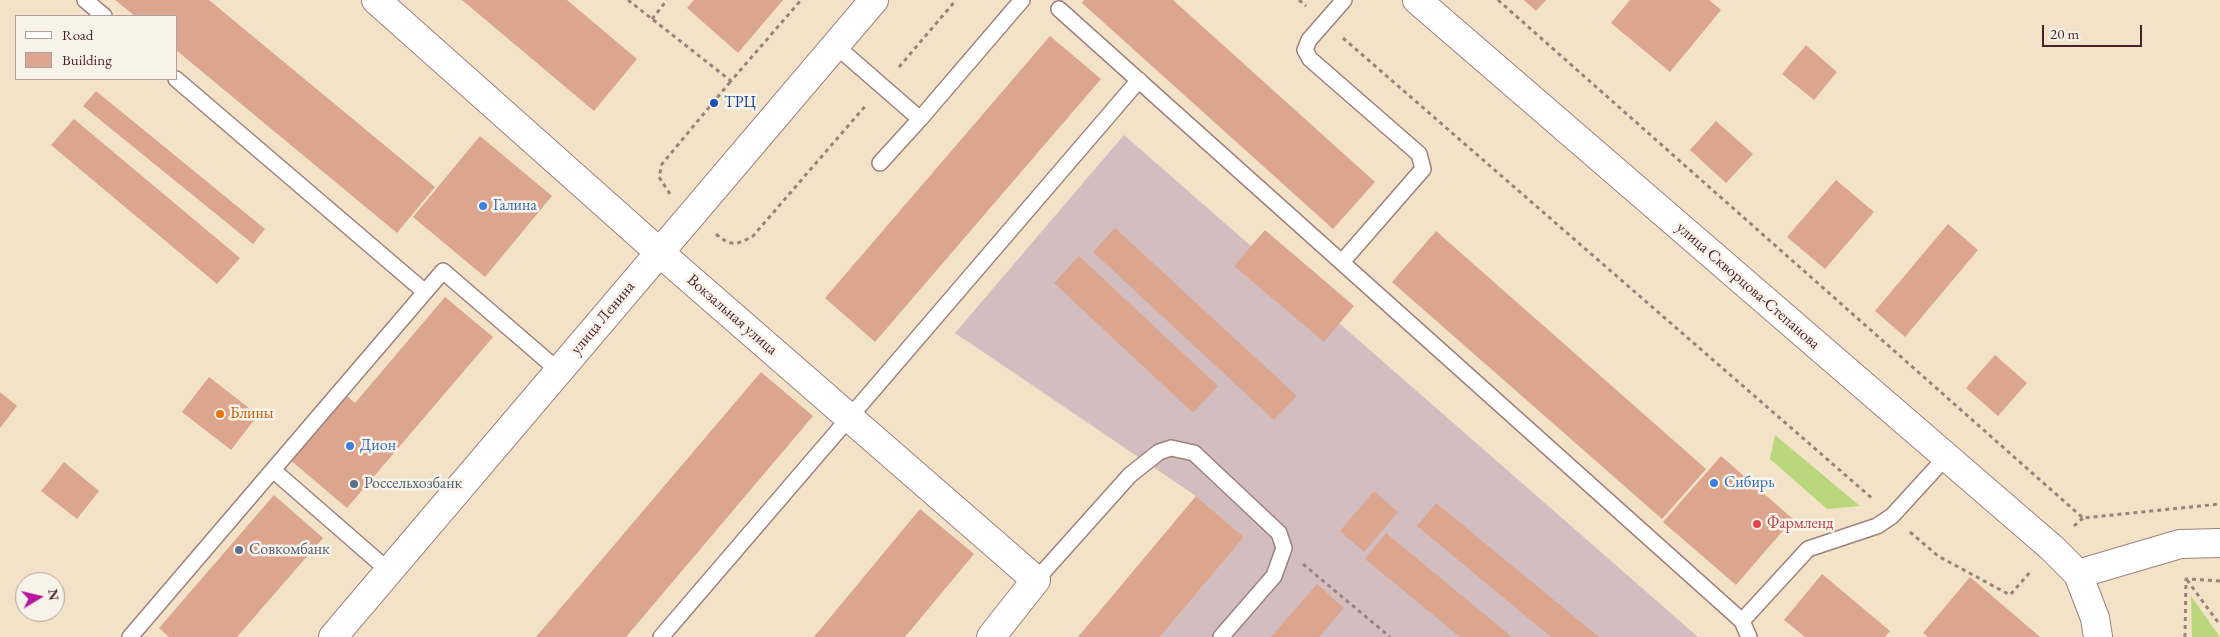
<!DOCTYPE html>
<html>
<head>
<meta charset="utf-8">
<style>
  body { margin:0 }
  #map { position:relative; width:2220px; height:637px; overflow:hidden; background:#f2e3c8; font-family:"EB Garamond",serif }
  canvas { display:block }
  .legend { position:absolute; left:15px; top:15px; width:162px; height:65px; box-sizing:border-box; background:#f7f3e8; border:1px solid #b29e9c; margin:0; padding:6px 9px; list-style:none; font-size:15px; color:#4a1f2b }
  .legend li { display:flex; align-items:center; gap:10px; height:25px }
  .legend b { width:25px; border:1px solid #b29e9c }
  .north { position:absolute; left:15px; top:572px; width:50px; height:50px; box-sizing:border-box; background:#f7f3e8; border:1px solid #b29e9c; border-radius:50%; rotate:81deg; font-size:14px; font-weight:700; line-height:20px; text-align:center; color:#4a1f2b }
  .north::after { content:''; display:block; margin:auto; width:18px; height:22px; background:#b5179e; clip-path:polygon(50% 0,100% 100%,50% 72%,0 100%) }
  .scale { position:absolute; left:2042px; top:25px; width:100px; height:22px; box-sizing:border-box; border:2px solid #4a1f2b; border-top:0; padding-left:6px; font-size:15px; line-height:18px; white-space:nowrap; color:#4a1f2b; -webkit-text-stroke:4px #f7f3e8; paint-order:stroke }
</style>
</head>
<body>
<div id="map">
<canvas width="2220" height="637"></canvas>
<ul class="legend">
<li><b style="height:6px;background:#fff"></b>Road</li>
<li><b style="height:14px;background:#dca58e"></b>Building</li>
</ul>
<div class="north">N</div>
<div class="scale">20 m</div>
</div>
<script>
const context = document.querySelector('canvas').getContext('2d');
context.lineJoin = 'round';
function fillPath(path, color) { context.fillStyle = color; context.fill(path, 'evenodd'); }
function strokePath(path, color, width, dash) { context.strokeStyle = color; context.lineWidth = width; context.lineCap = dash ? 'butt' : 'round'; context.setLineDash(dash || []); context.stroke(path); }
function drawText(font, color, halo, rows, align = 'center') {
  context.font = font + ' "EB Garamond",serif'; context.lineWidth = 5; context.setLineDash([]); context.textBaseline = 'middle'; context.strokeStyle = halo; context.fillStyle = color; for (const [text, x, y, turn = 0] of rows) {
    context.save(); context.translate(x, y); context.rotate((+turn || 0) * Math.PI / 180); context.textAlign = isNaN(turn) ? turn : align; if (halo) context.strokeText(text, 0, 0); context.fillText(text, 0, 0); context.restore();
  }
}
const industrial = new Path2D(`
  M 1124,135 L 1698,637 L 1160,637 L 1244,537 L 1196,496 L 955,333 Z`);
const green = new Path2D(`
  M 1775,435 L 1860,506 L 1827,509 L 1770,459 Z
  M 2191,596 L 2220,637 L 2192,637 Z`);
const building = new Path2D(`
  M 115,0 L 209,0 L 435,187 L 397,233 L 176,50 L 176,16 L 135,16 Z
  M 462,0 L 567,0 L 637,59 L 594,111 Z
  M 694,0 L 783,0 L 738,53 L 687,8 Z
  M 1084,0 L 1173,0 L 1375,182 L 1333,229 L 1082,3 Z
  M 1524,0 L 1546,0 L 1536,11 Z
  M 1630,0 L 1709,0 L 1721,10 L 1670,72 L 1611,23 Z
  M 1050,36 L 1101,79 L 875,342 L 825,298 Z
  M 1806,45 L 1837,72 L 1814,100 L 1782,74 Z
  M 96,91 L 265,229 L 253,244 L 83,106 Z
  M 74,119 L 240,258 L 217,284 L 51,145 Z
  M 1716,121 L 1753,154 L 1726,183 L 1690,150 Z
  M 480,136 L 552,196 L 485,277 L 413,217 Z
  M 1836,180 L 1874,212 L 1825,269 L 1787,237 Z
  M 1948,224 L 1978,250 L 1905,337 L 1875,311 Z
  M 1115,228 L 1297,396 L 1274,420 L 1093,252 Z
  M 1265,230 L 1354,306 L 1324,342 L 1234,266 Z
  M 1436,231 L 1706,469 L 1662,519 L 1392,282 Z
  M 1079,256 L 1218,386 L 1193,413 L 1054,283 Z
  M 445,297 L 493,337 L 347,508 L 289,459 L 345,394 L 355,403 Z
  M 1995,355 L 2027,383 L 1998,416 L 1966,388 Z
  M 761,372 L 813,416 L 626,637 L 536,637 Z
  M 209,377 L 258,415 L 231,450 L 182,412 Z
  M 0,392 L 17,406 L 0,428 Z
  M 1721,456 L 1793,519 L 1736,585 L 1663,522 Z
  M 64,462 L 99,491 L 77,519 L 41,491 Z
  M 1374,491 L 1398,512 L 1364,552 L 1340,531 Z
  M 274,495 L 323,538 L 237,637 L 169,637 L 159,628 Z
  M 1196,496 L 1244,537 L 1160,637 L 1078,637 Z
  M 1436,503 L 1599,637 L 1551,637 L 1417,526 Z
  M 920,509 L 974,554 L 905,637 L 814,637 Z
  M 1386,533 L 1512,637 L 1460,637 L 1365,559 Z
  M 1822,574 L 1890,631 L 1885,637 L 1805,637 L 1784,620 Z
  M 1970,577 L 2040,637 L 1928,637 L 1923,633 Z
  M 1317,584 L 1344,608 L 1319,637 L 1271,637 Z`);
const path = new Path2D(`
  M 628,0 L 731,81 L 801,0
  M 1299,0 L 1306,6
  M 1498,0 L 2083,518 L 2220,504
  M 652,19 L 667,0
  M 1343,38 L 1874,500
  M 899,67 L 956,0
  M 670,194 L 659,177 L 662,164 L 731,81
  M 716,234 C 731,247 737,245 753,236 L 867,104
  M 2074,526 L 2083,518
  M 1910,532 L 1938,556 L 2010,595 L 2032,570
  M 1303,564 L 1390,637
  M 2187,580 L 2220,625
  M 2185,637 L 2186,579 L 2220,581`);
const lane = new Path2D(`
  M 85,0 L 104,16
  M 1059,9 L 1742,621
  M 836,46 L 920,119 L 1022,0
  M 176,79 L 425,292
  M 880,163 L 920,119
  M 1342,262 L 1423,169 L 1419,154 L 1310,59 L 1305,50 L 1309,40 L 1344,0
  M 273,470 L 389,571
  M 1036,580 L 1130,475 L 1159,452 L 1171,448 L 1194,453 L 1279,533 L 1284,548 L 1274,576 L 1221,637
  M 130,637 L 443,271 L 559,371
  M 661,637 L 1139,80
  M 1749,637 L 1742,621 L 1808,549 L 1877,526 L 1892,516 L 1946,457`);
const street = new Path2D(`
  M 376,0 L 659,252 L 1036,580 L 991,637`);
const secondary = new Path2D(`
  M 1417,0 L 2052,548 L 2078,574 L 2095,618 L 2098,637
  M 2078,574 L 2180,544 L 2220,543
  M 333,637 L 874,0`);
const markers = [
  [714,103,5,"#1a4fb4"],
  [483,206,5,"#3f7fe0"],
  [220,414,5,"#e8710a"],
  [350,446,5,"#3f7fe0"],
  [1714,483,5,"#3f7fe0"],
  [354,484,5,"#5c6f8a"],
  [1757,524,5,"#e0444e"],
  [239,550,5,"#5c6f8a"]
];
const transitNames = [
  ["ТРЦ",724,103]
];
const shopNames = [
  ["Галина",493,206],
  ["Дион",360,446],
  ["Сибирь",1724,483]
];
const streetNames = [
  ["улица Скворцова-Степанова",1748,286,41],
  ["Вокзальная улица",732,315,41],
  ["улица Ленина",603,318,-50]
];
const foodNames = [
  ["Блины",230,414]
];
const serviceNames = [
  ["Россельхозбанк",364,484],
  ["Совкомбанк",249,550]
];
const healthNames = [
  ["Фармленд",1767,524]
];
fillPath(industrial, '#d2bec1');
fillPath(green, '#bbd77d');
fillPath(building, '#dca58e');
strokePath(lane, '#9e817a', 18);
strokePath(street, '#9e817a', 30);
strokePath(secondary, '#9e817a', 30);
strokePath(path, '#9e817a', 3, [4, 4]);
strokePath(lane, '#fff', 15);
strokePath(street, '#fff', 28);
strokePath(secondary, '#fff', 28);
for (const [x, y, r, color] of markers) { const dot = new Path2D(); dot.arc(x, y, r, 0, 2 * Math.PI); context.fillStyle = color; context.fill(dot); strokePath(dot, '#f7f3e8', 2); }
drawText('16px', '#164399', '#f7f3e8', transitNames, 'left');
drawText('16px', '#366cbe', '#f7f3e8', shopNames, 'left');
drawText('16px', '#4a1f2b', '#f7f3e8', streetNames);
drawText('16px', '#c56008', '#f7f3e8', foodNames, 'left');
drawText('16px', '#4e5e75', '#f7f3e8', serviceNames, 'left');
drawText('16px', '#be3a42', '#f7f3e8', healthNames, 'left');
</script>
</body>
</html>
